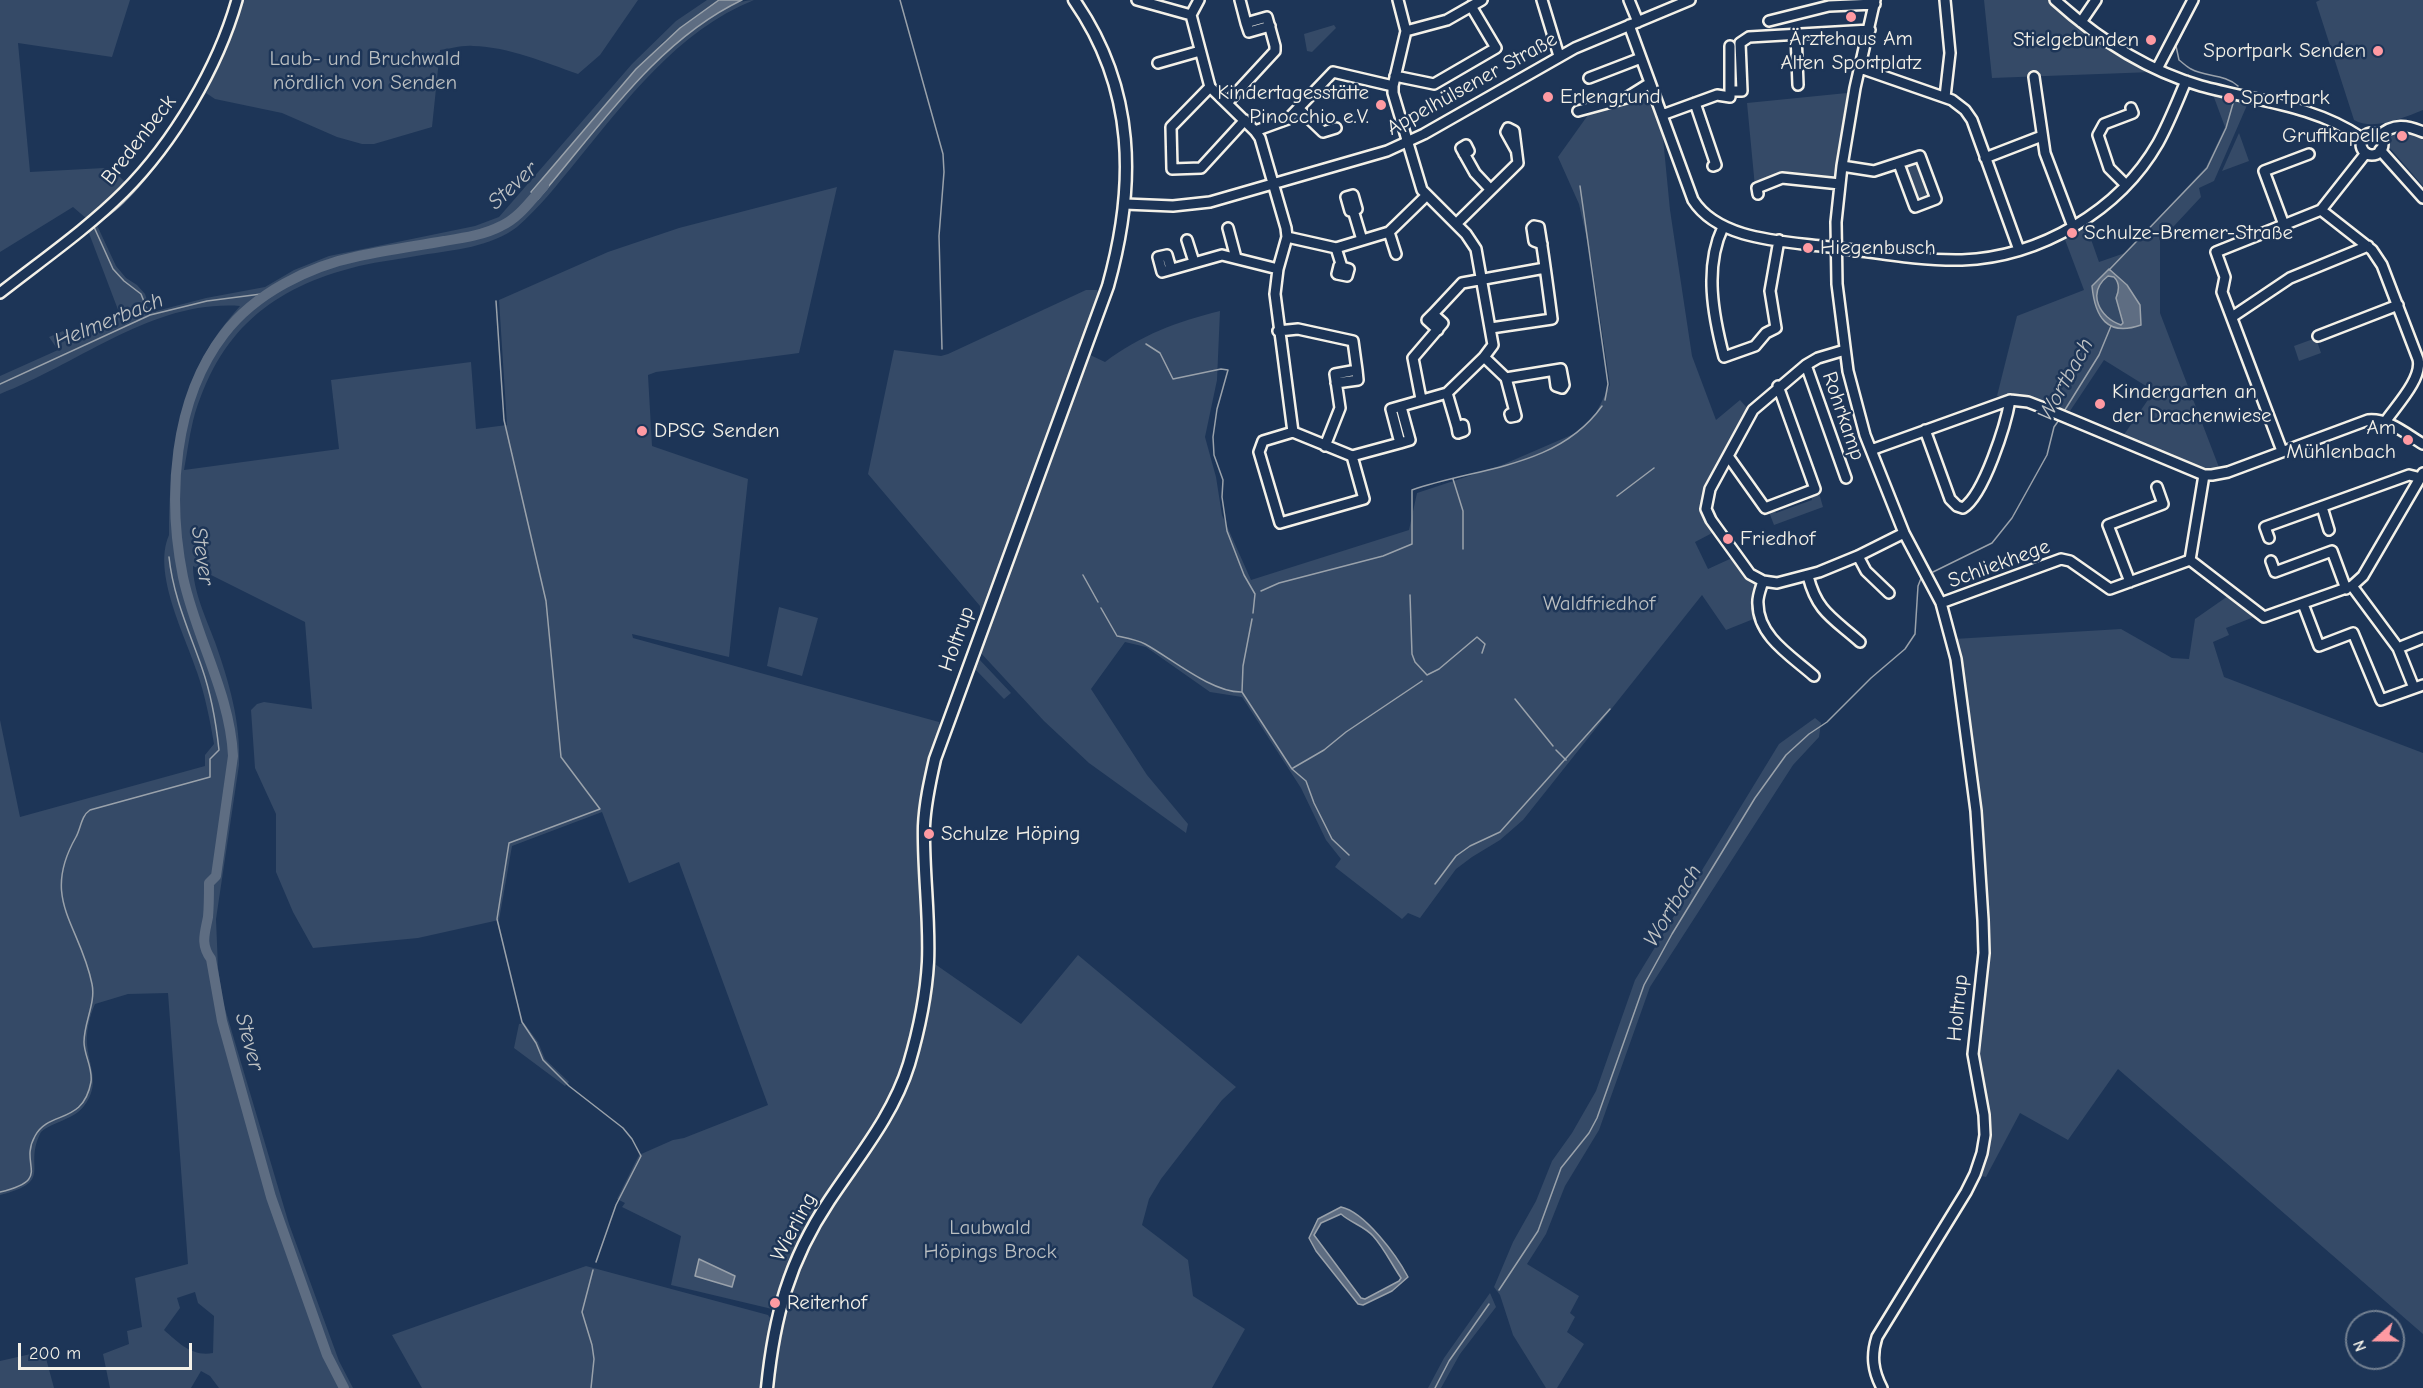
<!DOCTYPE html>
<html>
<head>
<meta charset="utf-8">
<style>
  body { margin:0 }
  #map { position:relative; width:2423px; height:1388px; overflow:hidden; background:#1d3557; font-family:"Comic Neue",sans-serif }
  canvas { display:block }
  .north { position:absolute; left:2345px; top:1310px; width:60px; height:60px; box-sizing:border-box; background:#1d3557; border:2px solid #738091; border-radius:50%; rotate:249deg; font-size:16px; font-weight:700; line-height:24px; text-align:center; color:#f4f1e8 }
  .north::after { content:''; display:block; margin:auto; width:21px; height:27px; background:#ff9aa2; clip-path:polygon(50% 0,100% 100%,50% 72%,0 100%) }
  .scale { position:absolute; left:18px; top:1343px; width:174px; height:27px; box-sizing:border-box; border:3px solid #f4f1e8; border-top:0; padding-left:8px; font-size:18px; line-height:21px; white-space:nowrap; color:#f4f1e8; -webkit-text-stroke:4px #1d3557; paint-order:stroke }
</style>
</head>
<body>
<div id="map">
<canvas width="2423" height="1388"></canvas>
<div class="north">N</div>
<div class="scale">200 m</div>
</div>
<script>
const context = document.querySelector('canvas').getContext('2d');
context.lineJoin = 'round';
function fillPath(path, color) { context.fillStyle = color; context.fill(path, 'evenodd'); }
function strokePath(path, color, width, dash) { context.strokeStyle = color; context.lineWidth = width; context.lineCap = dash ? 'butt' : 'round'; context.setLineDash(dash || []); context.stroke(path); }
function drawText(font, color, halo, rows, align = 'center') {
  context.font = font + ' "Comic Neue",sans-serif'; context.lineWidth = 5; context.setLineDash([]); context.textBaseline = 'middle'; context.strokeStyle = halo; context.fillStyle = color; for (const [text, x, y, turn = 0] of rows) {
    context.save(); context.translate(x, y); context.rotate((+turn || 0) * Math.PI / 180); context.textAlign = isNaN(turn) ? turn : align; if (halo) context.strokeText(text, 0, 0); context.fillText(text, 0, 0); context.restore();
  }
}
const green = new Path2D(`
  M 0,0 L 130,0 L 112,57 L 18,43 L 30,172 L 104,168 L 116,173 L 127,184 L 113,199 L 87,219 L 73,207 L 0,252 Z
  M 242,0 L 638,0 L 600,55 L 578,74 C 544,62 509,47 473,46 C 462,45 450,49 440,50 L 432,127 L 374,144 L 362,144 L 337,137 L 282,113 L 215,99 L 206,93 L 207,91 L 204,89 C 221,61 232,32 242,0 Z
  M 707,0 L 719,0 L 663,42 L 531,192 L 538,199 C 579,150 691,0 754,0 C 677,31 626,101 575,163 C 557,185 539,208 517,227 C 491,247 454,250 422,255 C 401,259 380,261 359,266 C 270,288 218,332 193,421 C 189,437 187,454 184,470 L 339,449 L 331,380 L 471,362 L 476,429 L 507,425 L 499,300 L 608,252 L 679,228 L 837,187 L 799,353 L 656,372 L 648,375 L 652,446 L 748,479 L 729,657 L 632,634 L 633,638 L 939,722 L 940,726 L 933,750 L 921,999 L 914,1032 L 889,1099 L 795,1245 L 772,1309 L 671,1285 L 681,1236 L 622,1207 L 625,1203 L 617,1199 L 639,1155 L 673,1140 L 684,1138 L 768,1105 L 679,862 L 629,883 L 602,812 L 512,846 L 499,920 L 418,938 L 313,948 L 293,912 L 276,872 L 276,814 L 255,768 L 251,710 L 257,704 L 264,702 L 312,709 L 305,622 L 193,566 C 193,591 206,618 215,642 C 229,682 241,722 239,765 L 216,919 L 218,968 L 223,1002 L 289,1224 L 339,1361 L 353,1388 L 219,1388 L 210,1376 L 201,1371 L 191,1388 L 110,1388 L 103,1354 L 129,1344 L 127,1331 L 142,1327 L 135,1278 L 188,1264 L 168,993 L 128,994 L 95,1004 C 90,1015 86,1031 87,1044 C 89,1067 101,1084 84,1106 C 73,1120 54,1121 41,1132 C 22,1168 56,1181 0,1195 L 0,720 L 20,817 L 205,766 L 205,755 L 214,744 C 210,720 205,695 197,672 C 185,635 152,573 169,535 C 169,473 175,406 207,351 C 216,334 228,320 240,306 C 152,300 79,364 0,394 L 0,376 L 58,350 L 49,337 L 63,331 L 70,339 L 120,315 L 87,228 L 95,221 L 116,266 L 126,278 L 137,285 L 145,294 L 148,303 L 142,307 L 145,314 L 206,298 L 265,287 L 294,270 L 329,256 L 475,226 L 499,217 L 632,64 L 676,21 ZM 195,1292 L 198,1303 L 214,1316 L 213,1353 C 192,1357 179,1343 164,1330 L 180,1308 L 177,1298 Z
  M 1984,0 L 2048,0 C 2079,28 2113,57 2153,72 L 1992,78 Z
  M 2320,0 L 2423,0 L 2423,110 C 2403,118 2373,131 2354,120 L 2316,2 Z
  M 1334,25 L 1336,28 L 1312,52 L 1307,51 L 1304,34 Z
  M 2212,92 L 2248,103 L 2214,181 L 2199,188 L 2201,197 L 2160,241 L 2160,313 L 2220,470 L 2205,474 L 2121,439 L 2154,391 L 2104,360 L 2070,411 L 2024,396 L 1997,396 L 2017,316 L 2084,290 L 2064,237 L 2087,228 L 2099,262 L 2125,253 L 2206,167 L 2225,127 Z
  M 1652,93 L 1663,138 L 1670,210 L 1692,356 L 1716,420 L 1740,400 L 1748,409 L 1704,494 L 1703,509 L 1716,531 L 1695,542 L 1708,569 L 1732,558 L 1744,574 L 1759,585 L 1756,618 L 1726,630 L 1702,595 L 1523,820 L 1500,840 L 1472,857 L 1456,869 L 1420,918 L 1408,913 L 1402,919 L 1335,867 L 1341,859 L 1326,840 L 1301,788 L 1242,697 L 1210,692 L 1146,647 L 1125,642 L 1091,689 L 1147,775 L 1188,824 L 1186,833 L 1089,763 L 1044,721 L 979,651 L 1088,354 L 1105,362 C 1141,335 1176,322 1220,311 L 1217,380 L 1205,437 L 1216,477 L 1222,515 L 1251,580 L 1409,530 L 1417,493 L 1502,465 L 1576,433 L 1594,417 L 1610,385 L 1591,257 L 1579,204 L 1558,157 L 1588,115 Z
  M 1847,93 L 1835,179 L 1781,175 L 1755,187 L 1747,103 Z
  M 2406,130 L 2423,135 L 2423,186 L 2389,147 C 2387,135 2396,133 2406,130 Z
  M 2239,133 L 2249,161 L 2222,171 Z
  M 1915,160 L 1928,200 L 1919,201 L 1906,163 Z
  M 1086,290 L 1097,290 L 1100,295 L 980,618 L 980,606 L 868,474 L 894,350 L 941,356 L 948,354 Z
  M 2316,338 L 2321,353 L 2299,361 L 2294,346 Z
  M 1819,493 L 1823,507 L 1774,525 L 1769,512 L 1774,510 L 1776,513 L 1812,500 L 1811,496 Z
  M 2228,596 L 2254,617 L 2226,628 L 2229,635 L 2213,642 L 2224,677 L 2423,753 L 2423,1334 L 2118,1069 L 2068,1140 L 2020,1113 L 1986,1177 L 1977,1175 L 1985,1153 L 1977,1054 L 1987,953 L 1954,639 L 2121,629 L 2172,658 L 2189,659 L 2195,619 Z
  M 779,607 L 818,618 L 802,676 L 767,666 Z
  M 978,658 L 1011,693 L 1004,699 L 973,667 L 975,659 Z
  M 1815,718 L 1821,723 L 1819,737 L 1793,765 L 1650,987 L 1599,1130 L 1565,1186 L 1546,1234 L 1527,1264 L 1579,1296 L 1570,1313 L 1575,1317 L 1567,1332 L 1584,1344 L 1557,1388 L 1546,1388 L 1513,1335 L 1500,1295 L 1494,1287 L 1513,1242 L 1536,1201 L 1552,1161 L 1572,1133 L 1596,1091 L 1635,980 L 1779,744 Z
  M 1078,955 L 1236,1087 L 1222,1100 L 1161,1179 L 1149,1199 L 1142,1225 L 1188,1260 L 1193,1296 L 1245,1329 L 1212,1388 L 771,1388 L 781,1316 L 805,1250 L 880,1138 L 899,1103 L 923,1037 L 931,1002 L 932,962 L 1021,1024 Z
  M 524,1023 L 538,1042 L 545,1059 L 569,1082 L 565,1086 L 514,1048 L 519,1024 Z
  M 586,1266 L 768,1315 L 770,1318 L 761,1388 L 422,1388 L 392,1335 Z
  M 1490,1293 L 1496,1307 L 1460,1354 L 1441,1388 L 1428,1388 L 1444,1358 Z
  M 44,1351 L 54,1388 L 0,1388 L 0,1361 Z`);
const water = new Path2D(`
  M 719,0 L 742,0 C 657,40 598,129 538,199 L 531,192 L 636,69 L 680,28 Z
  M 2109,269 L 2127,285 L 2140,305 L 2141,325 C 2107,337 2095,317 2092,286 ZM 2108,276 L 2114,277 C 2120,283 2119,291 2116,298 L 2123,323 L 2121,325 C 2100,318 2086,293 2108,276 Z
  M 1341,1207 C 1365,1212 1397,1256 1408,1277 L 1392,1291 L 1363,1305 L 1358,1304 L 1316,1251 L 1309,1238 L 1318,1219 ZM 1341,1214 C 1351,1223 1364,1226 1373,1236 C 1384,1248 1392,1265 1401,1278 L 1399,1281 L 1365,1299 L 1361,1298 L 1314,1235 L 1321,1223 Z
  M 699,1259 L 735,1276 L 732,1287 L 695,1276 Z`);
const stream = new Path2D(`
  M 900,0 L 943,154 L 944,172 L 939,236 L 942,349
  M 2199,0 L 2176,46 L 2179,60 C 2183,63 2187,67 2191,69 C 2206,77 2225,74 2238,86
  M 1580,186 L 1608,384 L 1605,400
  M 2109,270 L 2207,168 L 2226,128 L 2234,100
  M 496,301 L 504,420 L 546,601 L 561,757 L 600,809 L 509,843 L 497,919 L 522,1022 L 536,1043 L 543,1060 L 569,1086 L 623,1128 L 632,1139 L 641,1156 L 616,1205 L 596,1262
  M 149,314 L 141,294 L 124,281 L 113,269 L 94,227 C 103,219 114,212 123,203 C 154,173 179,134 201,97
  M 1146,344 L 1160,353 L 1173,379 L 1221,369 L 1228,370 L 1217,409 L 1213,437 L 1214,455 L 1223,480 L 1222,497 L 1227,531 L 1244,575 L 1255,594 L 1253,613
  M 0,384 L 150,315 L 207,301 L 269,293
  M 2063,413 L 2099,355 L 2111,326
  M 1453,479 L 1463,511 L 1463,549
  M 1617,496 L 1654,468
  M 1933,572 L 1992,543 L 2012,518 L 2047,455 L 2054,427 L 2059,420
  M 1083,575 L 1098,602
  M 1261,591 L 1279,583 L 1383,556 L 1412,544 L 1412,490 C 1478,467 1558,468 1602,406
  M 1410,595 L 1412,654 L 1415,662 L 1427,675 L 1439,669 L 1477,637 L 1485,644 L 1482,653
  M 1101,608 L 1117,636 C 1126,638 1137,640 1145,644 C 1171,658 1212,693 1242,692 L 1292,769 L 1306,781 L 1314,803 L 1332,839 L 1349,855
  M 1242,692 L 1243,666 L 1252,619
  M 1515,699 L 1553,746
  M 1556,750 L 1566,760
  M 1293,768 L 1324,750 L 1346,732 L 1422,681
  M 1435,884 L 1456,856 L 1470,846 L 1500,832 L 1610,709
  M 0,1192 C 54,1179 18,1166 35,1136 C 49,1110 83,1125 91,1082 C 93,1068 84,1055 84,1042 C 84,1022 96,1003 92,984 C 80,924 40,900 76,837 C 81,828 81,816 90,810 L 210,777 L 210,759 L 219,750 C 216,722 211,694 202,668 C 189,631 173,596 169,557
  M 1499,1290 L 1538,1231 L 1561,1168 L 1589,1133 L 1597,1118 L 1644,985 L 1672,934 L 1755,798 L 1786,755 L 1809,734 L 1827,722 L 1871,678 L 1905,649 L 1915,634 L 1918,586 L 1922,576
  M 591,1388 L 594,1359 L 592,1345 L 582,1312 L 593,1270
  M 1435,1388 L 1449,1361 L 1489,1304`);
const river = new Path2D(`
  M 344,1388 L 327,1355 L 271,1197 L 222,1021 L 211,959 C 200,944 205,933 208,917 C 209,906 209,894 209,883 L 216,876 L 233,756 C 230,693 196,638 183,577 C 167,498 173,400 224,334 C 255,293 310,266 359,256 C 387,250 416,246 444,241 C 463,238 484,235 501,226 C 519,218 531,200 544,186`);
const minor = new Path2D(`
  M 1137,0 L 1191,15
  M 1199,0 L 1191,15 L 1210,87 L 1255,131 L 1260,138 L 1286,228 L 1287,237 L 1278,269 L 1275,294 L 1293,432 L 1352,456 L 1400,443
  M 1398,0 L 1406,31 L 1393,86 L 1393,93 L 1422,190 L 1466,234 L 1476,249 L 1493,345 L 1484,357 L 1447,393 L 1391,409 L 1400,443 L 1410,440 L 1401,407
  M 1542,0 L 1559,56
  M 1629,0 L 1638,22
  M 1875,0 L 1855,88 L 1842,166 L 1836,222 L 1837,284 L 1848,371 L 1865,435 L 1904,533 L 1941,603 L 1956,659 L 1976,811 L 1983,920 L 1984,953 L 1973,1054 L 1984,1115 L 1985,1135 L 1982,1153 L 1975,1174 L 1966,1192 L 1877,1337 C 1871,1356 1873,1371 1882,1388
  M 1945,0 L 1950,53 L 1945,97
  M 2055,0 C 2097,38 2146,70 2201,86 C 2256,101 2314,105 2362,138
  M 1769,21 L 1829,6 L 1875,4
  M 2081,22 L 2096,0
  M 1246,23 L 1249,32 L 1270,26
  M 1629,25 L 1693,200 C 1718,239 1779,241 1821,246 C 1868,251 1915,261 1962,260 C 2040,257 2119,211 2158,143 C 2169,123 2177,102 2186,81
  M 1406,31 L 1447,20 L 1482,0
  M 1796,34 L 1798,85
  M 1158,63 L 1200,51
  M 1860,68 L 1952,100 L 1965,110 L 1972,120 L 2019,250
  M 2157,69 L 2193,0
  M 1395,76 L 1434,84 L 1496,48 L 1471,6
  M 2034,77 L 2045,153 L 2073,227
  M 1589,78 L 1641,58
  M 1210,87 L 1171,127 L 1172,169 L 1201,168 L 1245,120
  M 1732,91 L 1742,91 L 1740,43 L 1749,37 L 1870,30
  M 1227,103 L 1275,51 L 1275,46 L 1267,17 L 1246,23 L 1240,0
  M 1695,103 L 1716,165 L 1713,166
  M 1299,109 L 1323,132 L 1336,128
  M 1578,111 L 1626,98 L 1650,83
  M 1662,115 L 1717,95 L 1730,97 L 1730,46
  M 1255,131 L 1288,119 L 1333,72 L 1393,86
  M2361 144a11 11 0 1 1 22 0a11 11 0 1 1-22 0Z
  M 2379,136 C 2393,123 2407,125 2423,132
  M 2380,150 L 2423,198
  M 1464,154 L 1469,151 L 1466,145 L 1461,148 L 1475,173 L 1490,189
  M 1985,158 L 2042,136
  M 1842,166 L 1874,171 L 1920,156 L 1936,199 L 1915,207 L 1899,164
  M 2125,184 L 2109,168 L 2098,135 L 2104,124 L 2133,113 L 2131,108
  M 1758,194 L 1757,188 L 1782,178 L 1840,184
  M 1125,204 L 1173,206 L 1210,202 L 1387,151 L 1424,134 L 1575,48 L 1690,0
  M 1353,210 L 1350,211 L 1346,197 L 1353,195 L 1357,209 L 1353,210 L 1362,240
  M 2321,210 L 2372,250 L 2382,265 L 2418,359 C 2423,378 2396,406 2385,422
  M 1456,224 L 1518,163 L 1514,131 L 1508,128 L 1506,132 L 1516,150
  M 2284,225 L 2264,171 L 2309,154
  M 1723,227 C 1704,267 1713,315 1724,357 L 1755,346 L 1766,333 L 1776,328 L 1770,291 L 1779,240
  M 1228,228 L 1236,258
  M 1389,232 L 1396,254
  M 1287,237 L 1336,248 L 1389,232 L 1426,196
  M 1187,240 L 1194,262
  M 1336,248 L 1342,267 L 1339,266 L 1337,274 L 1347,276 L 1349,269 L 1342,267
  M 1171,269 L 1167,255 L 1158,257 L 1162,272 L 1222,255 L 1278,269
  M 0,293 C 42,260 87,229 124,192 C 174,142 218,67 237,0
  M 1433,314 L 1462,283 L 1545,268
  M 2232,317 L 2290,278 L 2368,246
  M 1491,328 L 1552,319 C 1548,288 1544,257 1539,227 L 1534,226 L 1532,228 L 1534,241 L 1542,244
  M 1278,331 L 1298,329 L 1353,341 L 1357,370 L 1335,374 L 1340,408 L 1325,446
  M 2318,336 L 2398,305
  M 1845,350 L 1818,358 L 1806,365 L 1753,410 L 1710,489 L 1706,509 L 1711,520 L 1750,574 L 1763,581 L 1777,583 L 1819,572 L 1858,556 L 1904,533
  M 1484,357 L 1506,378 L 1515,412 L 1516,416 L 1511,417 L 1510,414 L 1515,412
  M 1806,365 L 1846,478
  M 1506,378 L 1561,369 L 1564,385 L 1562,388 L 1556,386 L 1554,371
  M 1336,383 L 1358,380 L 1357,370
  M 1447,393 L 1457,427 L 1458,433 L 1464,431 L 1463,425 L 1457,427
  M 1421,399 L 1413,358 L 1443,323 L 1433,314 L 1427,320 L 1438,330
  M 1925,430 L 1950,499 L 1957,506 L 1963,508 C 1984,495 2006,424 2010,400
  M 1293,432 L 1263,441 L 1259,452 L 1280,523 L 1364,499 L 1352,456
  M 1871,450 L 2010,400 L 2028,402 L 2041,407 L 2204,475 L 2212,475 L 2228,472 L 2368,420 C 2388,418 2406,434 2423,444
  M 2282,451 L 2222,292 L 2225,277 L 2216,252 L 2321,210 L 2366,153
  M 1728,456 L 1765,508 L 1815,489 L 1778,386
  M 2322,507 L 2329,530
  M 2269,538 L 2265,527 L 2409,475 L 2421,478
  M 1858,556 L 1866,571 L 1889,593
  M 2190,560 L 2264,617 L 2352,586 L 2363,576 L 2423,473
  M 2190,560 L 2204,475
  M 2271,561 L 2275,572 L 2332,551 L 2346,589
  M 1808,576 C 1817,612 1833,618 1860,642
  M 1763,581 C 1761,588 1757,597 1758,604 C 1758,637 1793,657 1814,676
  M 2130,582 L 2108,525 L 2163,504 L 2157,487
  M 2352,586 L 2398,648 L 2423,638
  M 1941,603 L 2061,559 L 2070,561 L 2110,589 L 2190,560
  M 2303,604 L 2319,646 L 2353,633 L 2381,700 L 2423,685
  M 2398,648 L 2414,688`);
const major = new Path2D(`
  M 767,1388 C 774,1317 789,1261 829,1201 C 858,1157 893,1116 909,1064 C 919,1030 926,998 928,962 C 930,917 923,871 924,826 C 925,803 930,781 935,759 L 1108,286 C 1136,186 1136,89 1074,0`);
const markers = [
  [1851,17,6,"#ff9aa2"],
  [2151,40,6,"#ff9aa2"],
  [2378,51,6,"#ff9aa2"],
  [1548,97,6,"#ff9aa2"],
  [2229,98,6,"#ff9aa2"],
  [1381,105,6,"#ff9aa2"],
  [2402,136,6,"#ff9aa2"],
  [2072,233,6,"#ff9aa2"],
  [1808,248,6,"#ff9aa2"],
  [2100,404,6,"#ff9aa2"],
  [642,431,6,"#ff9aa2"],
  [2408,440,6,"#ff9aa2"],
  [1728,539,6,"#ff9aa2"],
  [929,834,6,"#ff9aa2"],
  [775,1303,6,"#ff9aa2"]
];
const poiNames = [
  ["Ärztehaus Am",1851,39,"center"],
  ["Alten Sportplatz",1851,63,"center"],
  ["Stielgebunden",2139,40,"right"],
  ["Sportpark Senden",2366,51,"right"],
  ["Kindertagesstätte",1369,93,"right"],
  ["Pinocchio e.V.",1369,117,"right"],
  ["Erlengrund",1560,97],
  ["Sportpark",2241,98],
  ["Gruftkapelle",2390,136,"right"],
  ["Schulze-Bremer-Straße",2084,233],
  ["Hiegenbusch",1820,248],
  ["Kindergarten an",2112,392],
  ["der Drachenwiese",2112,416],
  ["Am",2396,428,"right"],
  ["Mühlenbach",2396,452,"right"],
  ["DPSG Senden",654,431],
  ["Friedhof",1740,539],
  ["Schulze Höping",941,834],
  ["Reiterhof",787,1303]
];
const parkNames = [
  ["Laub- und Bruchwald",365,59],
  ["nördlich von Senden",365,83],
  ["Waldfriedhof",1599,604],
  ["Laubwald",990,1228],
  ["Höpings Brock",990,1252]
];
const streetNames = [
  ["Appelhülsener Straße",1472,84,-29],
  ["Bredenbeck",139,140,-52],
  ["Rohrkamp",1843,416,71],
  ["Schliekhege",1999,564,-20],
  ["Holtrup",957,639,-70],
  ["Holtrup",1958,1008,-84],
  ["Wierling",794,1227,-62]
];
const waterNames = [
  ["Stever",513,186,-43],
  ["Helmerbach",109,321,-22],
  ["Wortbach",2066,380,-61],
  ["Stever",202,556,82],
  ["Wortbach",1673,906,-59],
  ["Stever",249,1042,75]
];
fillPath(green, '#354a67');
fillPath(water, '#5e6d82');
strokePath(water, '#9aa2ab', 1.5);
strokePath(stream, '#9aa2ab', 1.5);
strokePath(river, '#5e6d82', 10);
strokePath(minor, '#f4f1e8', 14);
strokePath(major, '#f4f1e8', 15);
strokePath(minor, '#1d3557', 9);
strokePath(major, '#1d3557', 10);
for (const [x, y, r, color] of markers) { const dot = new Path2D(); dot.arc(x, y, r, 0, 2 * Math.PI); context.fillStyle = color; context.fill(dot); strokePath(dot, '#1d3557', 2); }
drawText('21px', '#f4f1e8', '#1d3557', poiNames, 'left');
drawText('21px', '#bbbfc1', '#1d3557', parkNames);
drawText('21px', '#f4f1e8', '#1d3557', streetNames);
drawText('italic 22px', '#c0c3c4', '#1d3557', waterNames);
</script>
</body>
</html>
